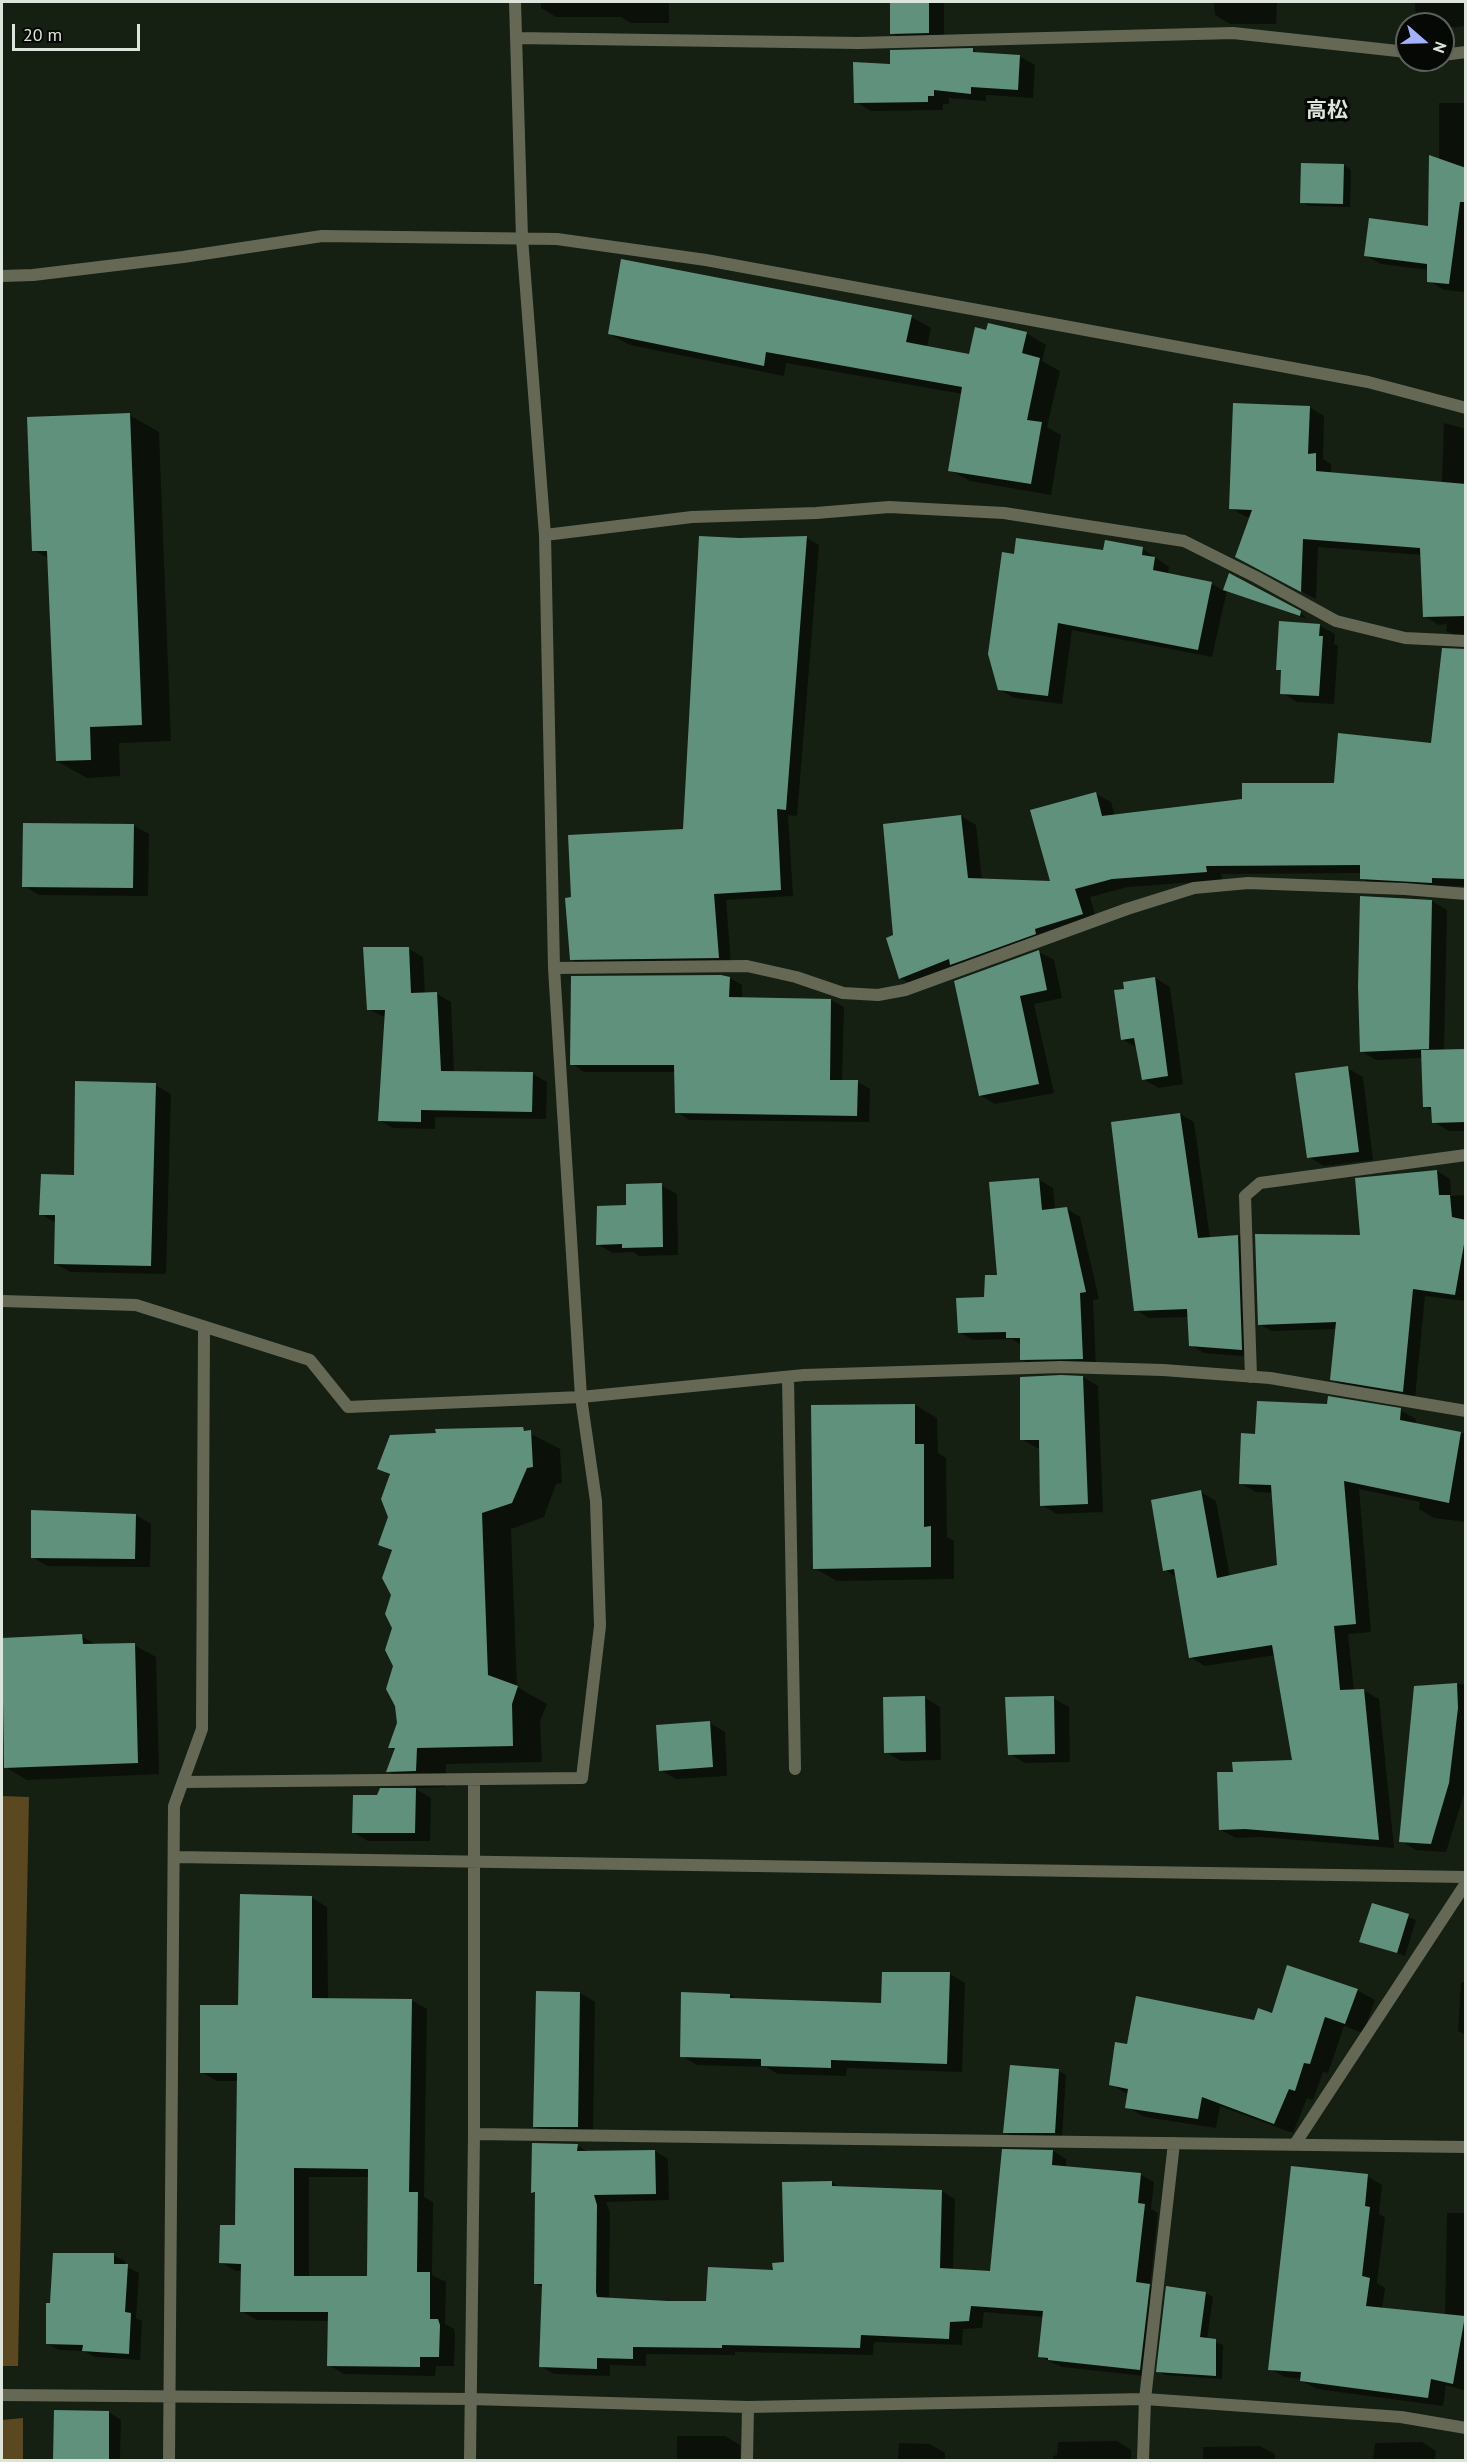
<!DOCTYPE html>
<html>
<head>
<meta charset="utf-8">
<style>
  body { margin:0 }
  #map { position:relative; width:1467px; height:2462px; overflow:hidden; background:#152012; font-family:"PT Sans",sans-serif }
  canvas { display:block }
  .frame { position:absolute; inset:0; border:3px solid #dde4db; pointer-events:none }
  .north { position:absolute; left:1395px; top:12px; width:60px; height:60px; box-sizing:border-box; background:#050804; border:2px solid #5b605a; border-radius:50%; rotate:110deg; font-size:16px; font-weight:700; line-height:24px; text-align:center; color:#dde4db }
  .north::after { content:''; display:block; margin:auto; width:21px; height:27px; background:#a3b2fc; clip-path:polygon(50% 0,100% 100%,50% 72%,0 100%) }
  .scale { position:absolute; left:12px; top:24px; width:128px; height:27px; box-sizing:border-box; border:3px solid #dde4db; border-top:0; padding-left:8px; font-size:18px; line-height:21px; white-space:nowrap; color:#dde4db; -webkit-text-stroke:4px #050804; paint-order:stroke }
</style>
</head>
<body>
<div id="map">
<canvas width="1467" height="2462"></canvas>
<div class="frame"></div>
<div class="north">N</div>
<div class="scale">20 m</div>
</div>
<script>
const context = document.querySelector('canvas').getContext('2d');
context.lineJoin = 'round';
function fillPath(path, color) { context.fillStyle = color; context.fill(path, 'evenodd'); }
function strokePath(path, color, width, dash) { context.strokeStyle = color; context.lineWidth = width; context.lineCap = dash ? 'butt' : 'round'; context.setLineDash(dash || []); context.stroke(path); }
function drawText(font, color, halo, rows, align = 'center') {
  context.font = font + ' "PT Sans","Noto Sans JP",sans-serif'; context.lineWidth = 6; context.setLineDash([]); context.textBaseline = 'middle'; context.strokeStyle = halo; context.fillStyle = color; for (const [text, x, y, turn = 0] of rows) {
    context.save(); context.translate(x, y); context.rotate((+turn || 0) * Math.PI / 180); context.textAlign = isNaN(turn) ? turn : align; if (halo) context.strokeText(text, 0, 0); context.fillText(text, 0, 0); context.restore();
  }
}
const forest = new Path2D(`
  M 2,1796 L 29,1797 L 18,2366 L 2,2366 Z
  M 23,2418 L 23,2460 L 2,2460 L 2,2420 Z`);
const shadow = new Path2D(`
  M 541,2 L 669,2 L 669,23 L 631,23 L 621,17 L 556,17 L 541,8 Z
  M 891,2 L 944,2 L 944,41 L 907,42 L 892,33 Z
  M 1214,2 L 1277,2 L 1276,24 L 1230,24 L 1215,15 Z
  M 1415,2 L 1466,2 L 1466,26 L 1443,28 L 1443,24 L 1422,24 L 1416,21 Z
  M 973,50 L 981,54 L 1019,56 L 1035,65 L 1033,98 L 986,95 L 986,101 L 949,98 L 949,104 L 943,104 L 943,110 L 871,111 L 856,102 L 892,65 L 892,52 Z
  M 1439,103 L 1466,103 L 1464,292 L 1444,290 L 1429,281 L 1429,270 L 1381,264 L 1365,255 L 1429,228 L 1439,160 Z
  M 1303,164 L 1344,165 L 1351,170 L 1350,207 L 1309,206 L 1302,202 Z
  M 911,317 L 931,328 L 927,347 L 971,355 L 987,331 L 1026,333 L 1046,345 L 1042,361 L 1060,371 L 1047,427 L 1061,435 L 1051,495 L 970,481 L 950,470 L 963,394 L 786,363 L 784,376 L 630,345 L 610,334 Z
  M 1309,407 L 1324,416 L 1323,459 L 1331,464 L 1331,474 L 1442,483 L 1444,423 L 1466,429 L 1466,640 L 1446,631 L 1447,624 L 1439,625 L 1424,616 L 1422,555 L 1318,547 L 1316,599 L 1252,565 L 1251,517 L 1246,517 L 1231,508 Z
  M 129,415 L 159,432 L 171,741 L 119,743 L 120,776 L 87,778 L 57,761 L 49,559 L 34,550 Z
  M 807,538 L 819,545 L 797,816 L 788,815 L 793,896 L 726,900 L 731,964 L 583,966 L 571,959 L 685,830 L 739,540 Z
  M 1143,549 L 1169,567 L 1168,574 L 1212,584 L 1224,591 L 1230,575 L 1300,612 L 1307,619 L 1227,590 L 1212,657 L 1072,630 L 1062,704 L 1014,698 L 999,689 L 1015,556 Z
  M 1319,625 L 1335,634 L 1334,644 L 1338,646 L 1334,704 L 1297,702 L 1282,693 L 1283,672 L 1278,669 Z
  M 1466,651 L 1466,886 L 1447,886 L 1447,891 L 1377,887 L 1361,878 L 1361,873 L 1221,874 L 1222,880 L 1128,887 L 1090,897 L 1097,922 L 915,986 L 900,978 L 895,936 L 961,816 L 976,825 L 982,880 L 1052,882 L 1096,794 L 1111,802 L 1115,816 L 1244,800 L 1335,785 L 1433,744 Z
  M 133,825 L 149,834 L 148,896 L 39,895 L 24,886 Z
  M 1432,901 L 1447,910 L 1444,1051 L 1466,1050 L 1466,1131 L 1449,1131 L 1434,1122 L 1433,1111 L 1424,1106 L 1423,1058 L 1376,1060 L 1361,1051 Z
  M 409,949 L 423,957 L 425,994 L 437,994 L 451,1002 L 454,1072 L 533,1074 L 547,1082 L 546,1119 L 435,1117 L 435,1129 L 393,1128 L 379,1120 L 386,1018 L 368,1009 Z
  M 1039,952 L 1054,960 L 1062,998 L 1034,1004 L 1054,1093 L 995,1104 L 980,1095 L 956,982 Z
  M 730,978 L 742,985 L 742,999 L 831,1000 L 844,1007 L 842,1081 L 858,1082 L 870,1089 L 869,1122 L 689,1120 L 677,1112 L 675,1072 L 584,1072 L 572,1064 Z
  M 1155,978 L 1170,987 L 1183,1084 L 1159,1088 L 1143,1079 L 1137,1048 L 1122,1039 L 1126,990 Z
  M 1347,1068 L 1363,1077 L 1373,1160 L 1324,1166 L 1309,1157 Z
  M 155,1085 L 171,1094 L 166,1274 L 71,1272 L 55,1264 L 56,1223 L 41,1214 Z
  M 1180,1114 L 1194,1122 L 1210,1238 L 1238,1236 L 1251,1244 L 1255,1357 L 1204,1353 L 1190,1345 L 1189,1317 L 1149,1318 L 1136,1310 Z
  M 1437,1171 L 1450,1179 L 1451,1196 L 1466,1195 L 1466,1301 L 1425,1296 L 1415,1398 L 1344,1386 L 1331,1379 L 1336,1329 L 1272,1331 L 1259,1324 Z
  M 1039,1180 L 1053,1188 L 1055,1210 L 1067,1209 L 1080,1217 L 1099,1299 L 1093,1300 L 1096,1366 L 1035,1367 L 1021,1359 L 1021,1345 L 1012,1339 L 973,1340 L 959,1332 L 986,1299 L 998,1276 Z
  M 661,1185 L 677,1194 L 678,1255 L 639,1256 L 633,1252 L 613,1253 L 597,1244 L 628,1207 Z
  M 1083,1377 L 1098,1386 L 1103,1512 L 1057,1514 L 1042,1505 L 1041,1448 L 1037,1448 L 1021,1439 Z
  M 915,1405 L 937,1418 L 938,1453 L 946,1458 L 947,1537 L 954,1541 L 954,1579 L 837,1581 L 814,1568 Z
  M 1400,1410 L 1416,1419 L 1415,1425 L 1466,1434 L 1466,1522 L 1434,1518 L 1419,1509 L 1420,1502 L 1359,1489 L 1371,1632 L 1348,1634 L 1354,1691 L 1363,1690 L 1379,1699 L 1394,1848 L 1261,1837 L 1236,1838 L 1221,1830 L 1235,1774 L 1294,1762 L 1275,1655 L 1205,1666 L 1190,1657 L 1176,1577 L 1165,1570 L 1201,1492 L 1216,1501 L 1230,1577 L 1279,1567 L 1273,1493 L 1256,1492 L 1240,1483 L 1257,1436 Z
  M 522,1429 L 560,1449 L 562,1483 L 556,1484 L 544,1517 L 511,1529 L 517,1687 L 547,1704 L 540,1721 L 542,1762 L 446,1764 L 445,1787 L 417,1788 L 388,1771 L 395,1751 L 390,1747 L 399,1723 L 394,1666 L 393,1552 L 380,1545 L 390,1517 L 391,1476 L 379,1469 Z
  M 136,1515 L 151,1524 L 150,1567 L 47,1566 L 32,1557 Z
  M 81,1636 L 97,1645 L 134,1645 L 156,1657 L 159,1774 L 27,1780 L 5,1767 L 4,1751 L 2,1749 L 2,1639 Z
  M 1466,1684 L 1466,1788 L 1446,1852 L 1416,1850 L 1401,1841 L 1421,1685 Z
  M 925,1698 L 940,1707 L 941,1760 L 901,1761 L 886,1752 Z
  M 1053,1698 L 1069,1707 L 1070,1762 L 1025,1763 L 1010,1754 Z
  M 710,1723 L 725,1732 L 727,1776 L 676,1779 L 660,1770 Z
  M 416,1789 L 431,1798 L 430,1841 L 368,1841 L 353,1832 L 379,1797 Z
  M 312,1898 L 327,1907 L 328,1999 L 411,2000 L 427,2009 L 424,2197 L 433,2202 L 432,2275 L 446,2282 L 445,2324 L 454,2329 L 455,2335 L 454,2366 L 436,2366 L 435,2376 L 344,2374 L 329,2365 L 329,2321 L 257,2320 L 241,2311 L 242,2271 L 236,2271 L 221,2262 L 237,2227 L 238,2081 L 217,2081 L 201,2072 L 239,2007 ZM 309,2177 L 370,2177 L 368,2278 L 309,2277 Z
  M 1373,1905 L 1416,1920 L 1405,1956 L 1361,1941 Z
  M 950,1974 L 965,1983 L 962,2072 L 847,2068 L 846,2076 L 778,2074 L 766,2067 L 697,2065 L 682,2056 L 730,1995 L 738,2000 L 882,2005 Z
  M 1461,1982 L 1466,1982 L 1466,2035 L 1458,2031 Z
  M 1357,1990 L 1375,2000 L 1363,2033 L 1344,2026 L 1328,2073 L 1323,2072 L 1313,2100 L 1307,2098 L 1293,2133 L 1220,2106 L 1216,2128 L 1145,2117 L 1127,2107 L 1129,2095 L 1111,2084 L 1128,2046 L 1255,2021 Z
  M 580,1993 L 595,2002 L 593,2135 L 549,2135 L 534,2126 Z
  M 1011,2067 L 1059,2071 L 1066,2075 L 1062,2137 L 1012,2136 L 1005,2132 Z
  M 577,2145 L 590,2153 L 655,2151 L 668,2159 L 669,2200 L 606,2202 L 610,2213 L 609,2299 L 708,2302 L 775,2271 L 785,2263 L 831,2182 L 841,2188 L 942,2191 L 955,2199 L 953,2270 L 992,2272 L 1053,2151 L 1066,2159 L 1066,2168 L 1141,2175 L 1154,2182 L 1151,2209 L 1158,2213 L 1150,2286 L 1163,2293 L 1153,2377 L 1062,2367 L 1053,2363 L 1039,2356 L 1044,2317 L 984,2312 L 982,2328 L 963,2329 L 962,2345 L 874,2342 L 873,2355 L 735,2352 L 735,2355 L 646,2354 L 646,2366 L 610,2365 L 610,2376 L 554,2374 L 541,2366 L 544,2288 L 535,2283 L 536,2194 L 532,2192 Z
  M 1367,2176 L 1382,2185 L 1379,2214 L 1385,2217 L 1377,2283 L 1385,2288 L 1382,2309 L 1445,2315 L 1447,2213 L 1466,2213 L 1466,2391 L 1446,2385 L 1443,2406 L 1317,2389 L 1302,2381 L 1302,2379 L 1285,2377 L 1270,2369 Z
  M 113,2255 L 125,2261 L 125,2266 L 139,2273 L 136,2318 L 142,2321 L 140,2360 L 95,2357 L 84,2351 L 59,2350 L 47,2344 L 52,2304 Z
  M 1167,2288 L 1206,2293 L 1213,2297 L 1207,2340 L 1223,2345 L 1222,2379 L 1165,2375 L 1158,2371 Z
  M 55,2411 L 109,2412 L 121,2420 L 120,2460 L 55,2460 Z
  M 677,2436 L 725,2436 L 740,2445 L 740,2460 L 677,2460 Z
  M 1117,2441 L 1131,2450 L 1131,2460 L 1053,2460 L 1053,2456 L 1057,2455 L 1058,2442 Z
  M 1422,2442 L 1436,2451 L 1435,2460 L 1373,2460 L 1375,2443 Z
  M 899,2443 L 930,2444 L 945,2453 L 945,2460 L 898,2460 Z
  M 1260,2446 L 1275,2454 L 1275,2460 L 1203,2460 L 1203,2447 Z`);
const building = new Path2D(`
  M 890,2 L 929,2 L 929,33 L 890,34 Z
  M 973,48 L 973,52 L 1020,55 L 1018,90 L 971,87 L 971,94 L 934,90 L 934,96 L 928,96 L 928,102 L 854,103 L 853,62 L 890,64 L 890,50 Z
  M 1429,155 L 1466,168 L 1466,202 L 1460,202 L 1449,284 L 1427,282 L 1427,264 L 1364,256 L 1369,218 L 1428,226 Z
  M 1301,163 L 1344,164 L 1343,204 L 1300,203 Z
  M 621,259 L 912,315 L 906,342 L 969,354 L 975,327 L 986,330 L 988,323 L 1027,332 L 1022,353 L 1040,358 L 1027,420 L 1042,422 L 1031,484 L 948,471 L 962,387 L 766,352 L 764,366 L 608,334 Z
  M 1233,403 L 1310,406 L 1308,454 L 1316,453 L 1316,471 L 1466,484 L 1466,616 L 1423,617 L 1420,548 L 1303,539 L 1301,592 L 1235,557 L 1252,510 L 1229,509 Z
  M 130,413 L 142,725 L 90,727 L 91,760 L 56,761 L 47,551 L 32,551 L 27,417 Z
  M 699,536 L 739,538 L 807,536 L 786,810 L 777,809 L 781,890 L 714,894 L 719,958 L 570,960 L 565,898 L 571,897 L 568,835 L 683,829 Z
  M 1016,538 L 1103,550 L 1105,540 L 1143,547 L 1142,555 L 1155,557 L 1153,570 L 1212,582 L 1198,650 L 1058,623 L 1048,696 L 998,690 L 988,654 L 1002,552 L 1014,554 Z
  M 1229,573 L 1301,611 L 1300,616 L 1223,590 Z
  M 1279,621 L 1320,624 L 1319,636 L 1323,636 L 1319,696 L 1280,694 L 1281,670 L 1276,670 Z
  M 1442,648 L 1466,649 L 1466,879 L 1432,878 L 1432,883 L 1360,879 L 1360,865 L 1206,866 L 1207,872 L 1112,879 L 1075,889 L 1083,914 L 1035,929 L 1036,934 L 950,965 L 949,959 L 899,979 L 886,938 L 893,935 L 883,824 L 961,815 L 968,878 L 1050,881 L 1030,810 L 1096,792 L 1102,816 L 1242,799 L 1242,783 L 1334,783 L 1338,733 L 1431,743 Z
  M 23,823 L 134,824 L 133,888 L 22,887 Z
  M 1360,896 L 1432,900 L 1429,1049 L 1360,1052 L 1358,987 Z
  M 363,947 L 409,947 L 411,993 L 437,992 L 441,1071 L 533,1072 L 532,1112 L 421,1110 L 421,1122 L 378,1121 L 385,1010 L 367,1010 Z
  M 1039,950 L 1047,990 L 1020,996 L 1039,1084 L 979,1096 L 954,981 Z
  M 721,975 L 730,977 L 729,997 L 831,999 L 830,1080 L 858,1080 L 857,1116 L 675,1113 L 674,1065 L 570,1065 L 571,976 Z
  M 1155,977 L 1168,1076 L 1142,1080 L 1134,1038 L 1121,1040 L 1114,990 L 1124,989 L 1123,982 Z
  M 1466,1049 L 1466,1122 L 1432,1123 L 1431,1107 L 1423,1107 L 1421,1050 Z
  M 1348,1066 L 1359,1152 L 1307,1158 L 1295,1073 Z
  M 75,1081 L 156,1083 L 151,1266 L 54,1264 L 55,1215 L 39,1215 L 41,1174 L 74,1175 Z
  M 1180,1113 L 1198,1238 L 1238,1235 L 1242,1350 L 1189,1346 L 1187,1309 L 1134,1311 L 1111,1122 Z
  M 1437,1170 L 1439,1195 L 1450,1195 L 1452,1217 L 1466,1220 L 1466,1233 L 1455,1295 L 1413,1289 L 1403,1392 L 1330,1380 L 1336,1322 L 1258,1325 L 1255,1234 L 1360,1235 L 1355,1178 Z
  M 1039,1178 L 1042,1210 L 1067,1207 L 1086,1292 L 1080,1293 L 1083,1359 L 1020,1360 L 1020,1338 L 1006,1338 L 1006,1332 L 958,1333 L 956,1298 L 984,1297 L 985,1275 L 997,1275 L 989,1182 Z
  M 662,1183 L 663,1247 L 622,1248 L 622,1244 L 596,1245 L 597,1206 L 626,1205 L 626,1184 Z
  M 1061,1375 L 1083,1376 L 1088,1504 L 1040,1506 L 1039,1440 L 1020,1440 L 1020,1377 Z
  M 1328,1396 L 1401,1408 L 1400,1420 L 1461,1432 L 1449,1503 L 1344,1481 L 1356,1624 L 1334,1626 L 1340,1690 L 1364,1689 L 1379,1840 L 1245,1829 L 1219,1830 L 1217,1772 L 1233,1772 L 1232,1762 L 1292,1760 L 1272,1645 L 1189,1658 L 1174,1569 L 1163,1571 L 1151,1500 L 1201,1490 L 1217,1578 L 1277,1565 L 1271,1485 L 1239,1484 L 1241,1433 L 1255,1434 L 1257,1401 L 1327,1404 Z
  M 915,1404 L 915,1444 L 924,1444 L 924,1527 L 931,1526 L 931,1567 L 813,1569 L 811,1405 Z
  M 523,1427 L 524,1431 L 531,1430 L 533,1467 L 527,1468 L 512,1503 L 482,1513 L 488,1675 L 518,1686 L 512,1704 L 513,1746 L 417,1748 L 416,1771 L 386,1772 L 395,1748 L 388,1748 L 397,1723 L 395,1706 L 386,1689 L 393,1666 L 385,1650 L 392,1628 L 385,1614 L 391,1595 L 382,1578 L 392,1550 L 378,1545 L 388,1517 L 381,1499 L 390,1474 L 377,1469 L 390,1435 L 436,1433 L 435,1429 Z
  M 31,1510 L 136,1514 L 135,1559 L 31,1558 Z
  M 82,1634 L 83,1644 L 135,1643 L 138,1763 L 4,1768 L 2,1638 Z
  M 1457,1683 L 1458,1708 L 1449,1783 L 1431,1844 L 1399,1842 L 1414,1686 Z
  M 925,1696 L 926,1752 L 884,1753 L 883,1697 Z
  M 1054,1696 L 1055,1754 L 1008,1755 L 1005,1697 Z
  M 710,1721 L 713,1767 L 659,1771 L 656,1725 Z
  M 380,1788 L 416,1788 L 415,1833 L 352,1833 L 353,1795 L 377,1795 Z
  M 240,1894 L 312,1896 L 312,1998 L 412,1999 L 409,2192 L 418,2192 L 417,2272 L 430,2272 L 430,2319 L 438,2319 L 440,2325 L 439,2357 L 420,2357 L 420,2367 L 327,2366 L 328,2312 L 240,2312 L 241,2264 L 219,2263 L 220,2225 L 235,2225 L 237,2073 L 200,2073 L 200,2005 L 238,2005 ZM 294,2168 L 368,2169 L 367,2276 L 294,2276 Z
  M 1372,1903 L 1409,1914 L 1397,1953 L 1359,1942 Z
  M 1287,1965 L 1358,1989 L 1345,2024 L 1325,2017 L 1310,2064 L 1304,2063 L 1295,2091 L 1289,2089 L 1274,2124 L 1202,2097 L 1198,2119 L 1125,2108 L 1128,2089 L 1109,2085 L 1115,2042 L 1127,2044 L 1136,1996 L 1254,2020 L 1258,2008 L 1272,2013 Z
  M 882,1972 L 950,1972 L 947,2064 L 831,2060 L 831,2068 L 761,2066 L 761,2059 L 680,2057 L 681,1992 L 730,1994 L 730,1998 L 881,2003 Z
  M 536,1991 L 580,1992 L 578,2127 L 533,2127 Z
  M 1010,2065 L 1059,2069 L 1055,2133 L 1003,2133 Z
  M 532,2143 L 578,2144 L 577,2151 L 655,2150 L 656,2194 L 594,2195 L 597,2205 L 596,2292 L 597,2297 L 668,2301 L 706,2301 L 708,2267 L 773,2270 L 772,2263 L 784,2262 L 782,2182 L 832,2181 L 832,2186 L 942,2190 L 940,2268 L 990,2271 L 1002,2149 L 1053,2150 L 1052,2165 L 1141,2173 L 1138,2203 L 1145,2204 L 1136,2282 L 1150,2284 L 1140,2370 L 1048,2360 L 1048,2358 L 1038,2357 L 1043,2311 L 971,2306 L 969,2321 L 950,2322 L 949,2339 L 861,2335 L 860,2348 L 722,2345 L 722,2348 L 633,2347 L 633,2359 L 597,2358 L 597,2369 L 539,2367 L 542,2284 L 534,2284 L 535,2192 L 531,2193 Z
  M 1291,2166 L 1368,2174 L 1365,2206 L 1370,2207 L 1362,2276 L 1370,2278 L 1366,2306 L 1465,2316 L 1453,2384 L 1431,2379 L 1428,2398 L 1300,2381 L 1301,2372 L 1268,2370 Z
  M 53,2253 L 114,2253 L 114,2264 L 128,2264 L 125,2312 L 131,2313 L 129,2354 L 82,2351 L 83,2345 L 46,2344 L 46,2303 L 50,2303 Z
  M 1166,2286 L 1206,2292 L 1200,2337 L 1216,2339 L 1216,2376 L 1156,2372 Z
  M 54,2410 L 109,2411 L 109,2460 L 53,2460 Z`);
const street = new Path2D(`
  M 516,38 L 859,43 L 1233,33 L 1407,52
  M 1443,55 L 1466,52
  M 2,276 L 33,275 L 183,257 L 322,236 L 557,239 L 706,260 L 1368,382 L 1466,408
  M 545,535 L 692,517 L 816,513 L 889,507 L 1004,513 L 1184,541 L 1256,577 L 1336,621 L 1405,638 L 1466,641
  M 554,968 L 747,966 L 796,977 L 843,993 L 878,995 L 905,990 L 1127,909 L 1194,888 L 1248,883 L 1405,889 L 1466,894
  M 2,1301 L 136,1305 L 310,1360 L 348,1407 L 581,1397 L 804,1375 L 1061,1367 L 1163,1370 L 1270,1378 L 1466,1411
  M 788,1377 L 795,1769
  M 1251,1377 L 1245,1196 L 1260,1183 L 1466,1155
  M 183,1782 L 582,1778 L 600,1626 L 596,1501 L 581,1397 L 554,968 L 545,535 L 522,238 L 515,2
  M 174,1857 L 1466,1877
  M 474,2134 L 1466,2147
  M 1295,2144 L 1466,1883
  M 2,2395 L 471,2399 L 748,2407 L 1145,2399 L 1401,2417 L 1466,2428
  M 169,2460 L 174,1806 L 202,1729 L 204,1327
  M 470,2460 L 474,2134 L 474,1779
  M 747,2460 L 748,2407
  M 1143,2460 L 1145,2399 L 1174,2143`);
const quarterNames = [
  ["高松",1327,111]
];
fillPath(forest, '#5b4820');
fillPath(shadow, '#0007');
fillPath(building, '#60917d');
strokePath(street, '#666856', 12);
drawText('bold 21px', '#dde4db', '#050804', quarterNames);
</script>
</body>
</html>
